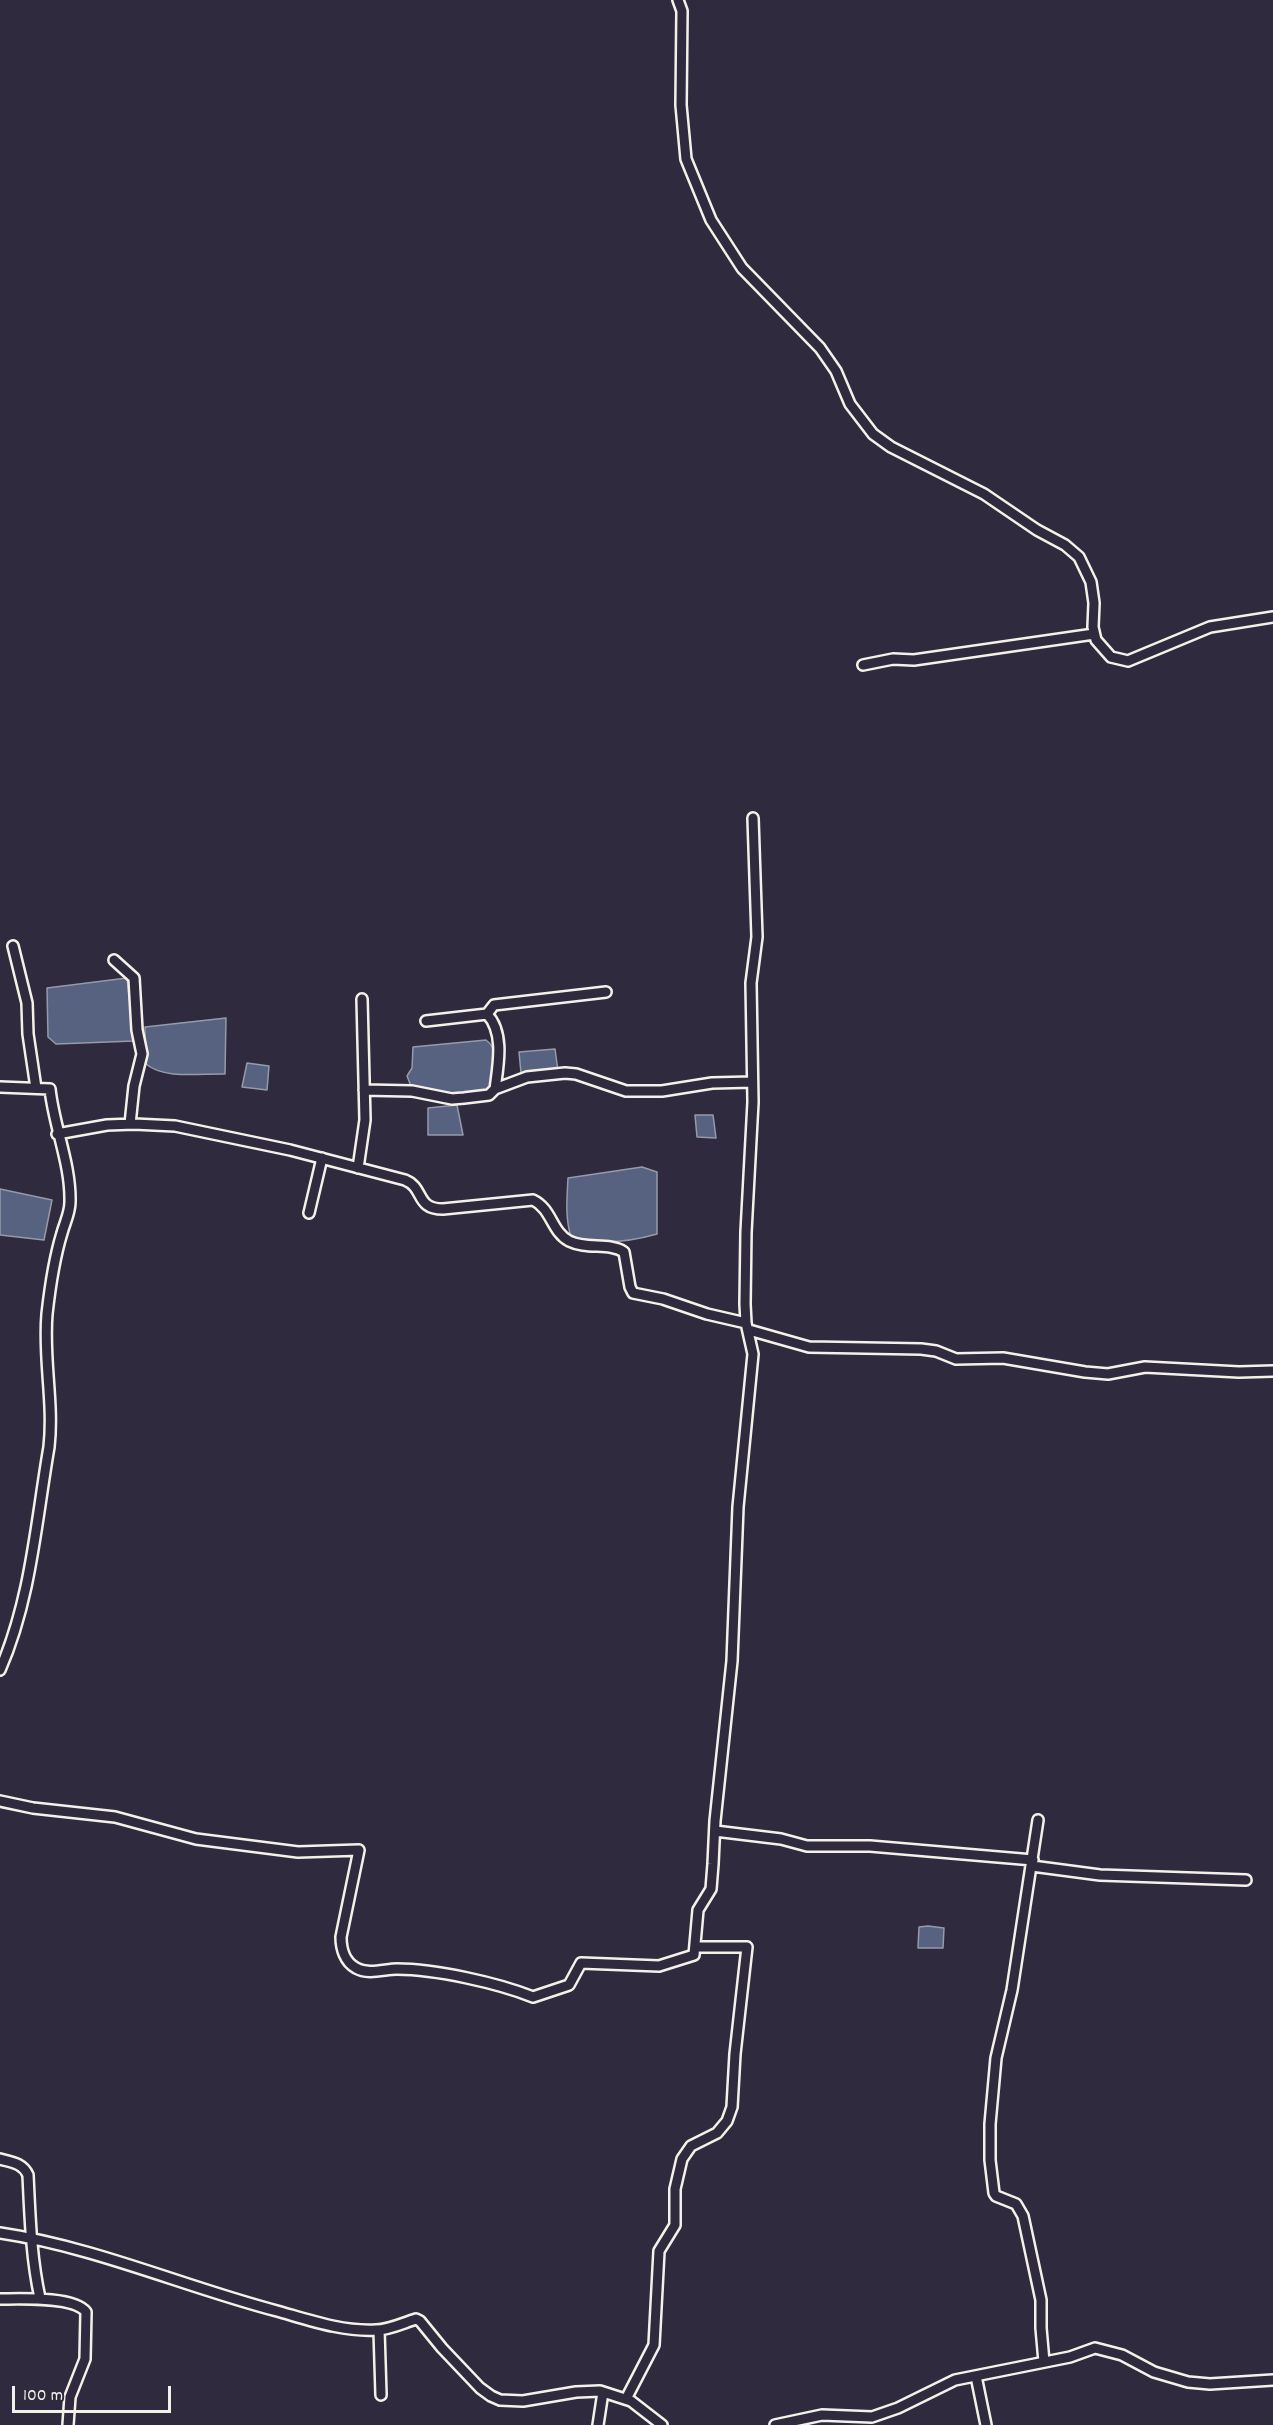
<!DOCTYPE html>
<html>
<head>
<meta charset="utf-8">
<style>
  body { margin:0 }
  #map { position:relative; width:1273px; height:2425px; overflow:hidden; background:#2f2a3d; font-family:Dekko,sans-serif }
  canvas { display:block }
  .scale { position:absolute; left:12px; top:2386px; width:159px; height:27px; box-sizing:border-box; border:3px solid #f4f1e8; border-top:0; padding-left:8px; font-size:18px; line-height:21px; white-space:nowrap; color:#f4f1e8; -webkit-text-stroke:4px #2f2a3d; paint-order:stroke }
</style>
</head>
<body>
<div id="map">
<canvas width="1273" height="2425"></canvas>
<div class="scale">100 m</div>
</div>
<script>
const context = document.querySelector('canvas').getContext('2d');
context.lineJoin = 'round';
function fillPath(path, color) { context.fillStyle = color; context.fill(path, 'evenodd'); }
function strokePath(path, color, width, dash) { context.strokeStyle = color; context.lineWidth = width; context.lineCap = dash ? 'butt' : 'round'; context.setLineDash(dash || []); context.stroke(path); }
const water = new Path2D(`
  M 127,978 L 134,1041 L 56,1044 L 48,1037 L 47,988 Z
  M 226,1018 L 225,1074 C 202,1073 165,1080 146,1064 L 145,1027 Z
  M 486,1040 C 501,1050 493,1075 491,1090 L 454,1096 L 412,1089 L 407,1076 L 412,1068 L 413,1047 Z
  M 555,1049 L 558,1071 L 521,1073 L 519,1052 Z
  M 247,1063 L 269,1066 L 267,1090 L 242,1087 Z
  M 457,1105 L 463,1135 L 428,1135 L 428,1108 Z
  M 695,1115 L 713,1115 L 716,1138 L 697,1137 Z
  M 642,1167 L 657,1172 L 657,1234 C 629,1242 599,1245 571,1237 C 565,1218 567,1199 568,1178 Z
  M 0,1189 L 52,1200 L 44,1240 L 0,1235 Z
  M 928,1926 L 944,1928 L 943,1948 L 918,1948 L 919,1927 Z`);
const minor = new Path2D(`
  M 678,0 L 682,11 L 681,105 L 686,159 L 711,220 L 742,268 L 820,348 L 836,371 L 850,404 L 873,434 L 891,447 L 984,494 L 1037,530 L 1065,545 L 1079,557 L 1091,582 L 1094,603 L 1093,627 L 1096,640 L 1111,657 L 1128,661 L 1210,627 L 1273,617
  M 863,665 L 893,659 L 914,660 L 1094,634
  M 13,946 L 27,1003 L 28,1034 L 36,1088
  M 114,960 L 134,978 L 137,1030 L 142,1054 L 134,1086 L 130,1124
  M 487,1014 C 505,1033 498,1066 495,1089
  M 426,1021 L 487,1014 L 494,1005 L 606,992
  M 0,1087 L 50,1089 C 54,1127 71,1164 70,1202 C 70,1213 65,1222 62,1233 C 54,1259 50,1287 47,1314 C 43,1359 54,1402 49,1447 C 36,1522 31,1599 0,1670
  M 364,1090 L 412,1091 L 452,1099 L 464,1098 L 489,1095 L 495,1089 L 527,1077 L 565,1073 L 576,1074 L 626,1091 L 662,1091 L 712,1083 L 752,1082
  M 57,1134 L 107,1125 L 134,1124 L 175,1126 L 290,1150 L 405,1180 C 425,1188 415,1209 443,1209 L 533,1200 C 552,1209 551,1231 569,1241 C 587,1250 609,1242 624,1252 L 630,1287 L 633,1293 L 663,1299 L 707,1314 L 746,1323
  M 358,1168 L 365,1120 L 362,999
  M 309,1213 L 322,1158
  M 749,1330 L 809,1347 L 921,1349 L 936,1351 L 956,1359 L 1003,1358 L 1085,1372 L 1108,1374 L 1145,1367 L 1239,1372 L 1273,1371
  M 0,1801 L 33,1808 L 115,1817 L 196,1839 L 298,1852 L 359,1850 L 341,1937 C 341,1949 345,1962 356,1968 C 368,1975 385,1969 397,1969 C 435,1969 498,1983 533,1997 L 569,1985 L 581,1963 L 659,1966 L 694,1955 L 698,1910 L 711,1889 L 713,1864 L 715,1821 L 732,1661 L 738,1507 L 753,1354 L 746,1323 L 745,1304 L 746,1232 L 753,1102 L 751,983 L 757,937 L 753,818
  M 1038,1820 L 1012,1990 L 996,2058 L 990,2124 L 990,2160 L 994,2193 L 996,2196 L 1016,2204 L 1023,2216 L 1041,2300 L 1041,2328 L 1044,2362
  M 715,1831 L 781,1839 L 807,1846 L 870,1846 L 1033,1860
  M 1032,1866 L 1100,1875 L 1246,1880
  M 0,2159 C 11,2162 23,2163 28,2175 C 30,2216 31,2257 40,2298
  M 0,2233 C 95,2247 185,2287 277,2311 C 309,2320 343,2332 376,2330 C 389,2330 403,2323 416,2319 L 420,2321 L 442,2348 L 480,2388 L 491,2396 L 500,2400 L 523,2401 L 576,2392 L 600,2391 L 631,2401 L 662,2425
  M 0,2299 C 19,2299 74,2296 86,2312 L 85,2359 L 70,2397 L 68,2425
  M 379,2330 L 381,2395
  M 976,2376 L 986,2425
  M 626,2399 L 654,2345 L 659,2251 L 675,2225 L 675,2189 L 682,2159 L 691,2146 L 717,2133 L 727,2121 L 732,2107 L 735,2054 L 747,1947 L 695,1947
  M 598,2425 L 603,2392
  M 775,2425 L 822,2415 L 872,2417 L 898,2408 L 955,2380 L 1070,2357 L 1095,2348 L 1122,2355 L 1154,2372 L 1188,2382 L 1210,2384 L 1273,2380`);
fillPath(water, '#56627f');
strokePath(water, '#959ba9', 1.5);
strokePath(minor, '#f4f1e8', 14);
strokePath(minor, '#2f2a3d', 9);
</script>
</body>
</html>
